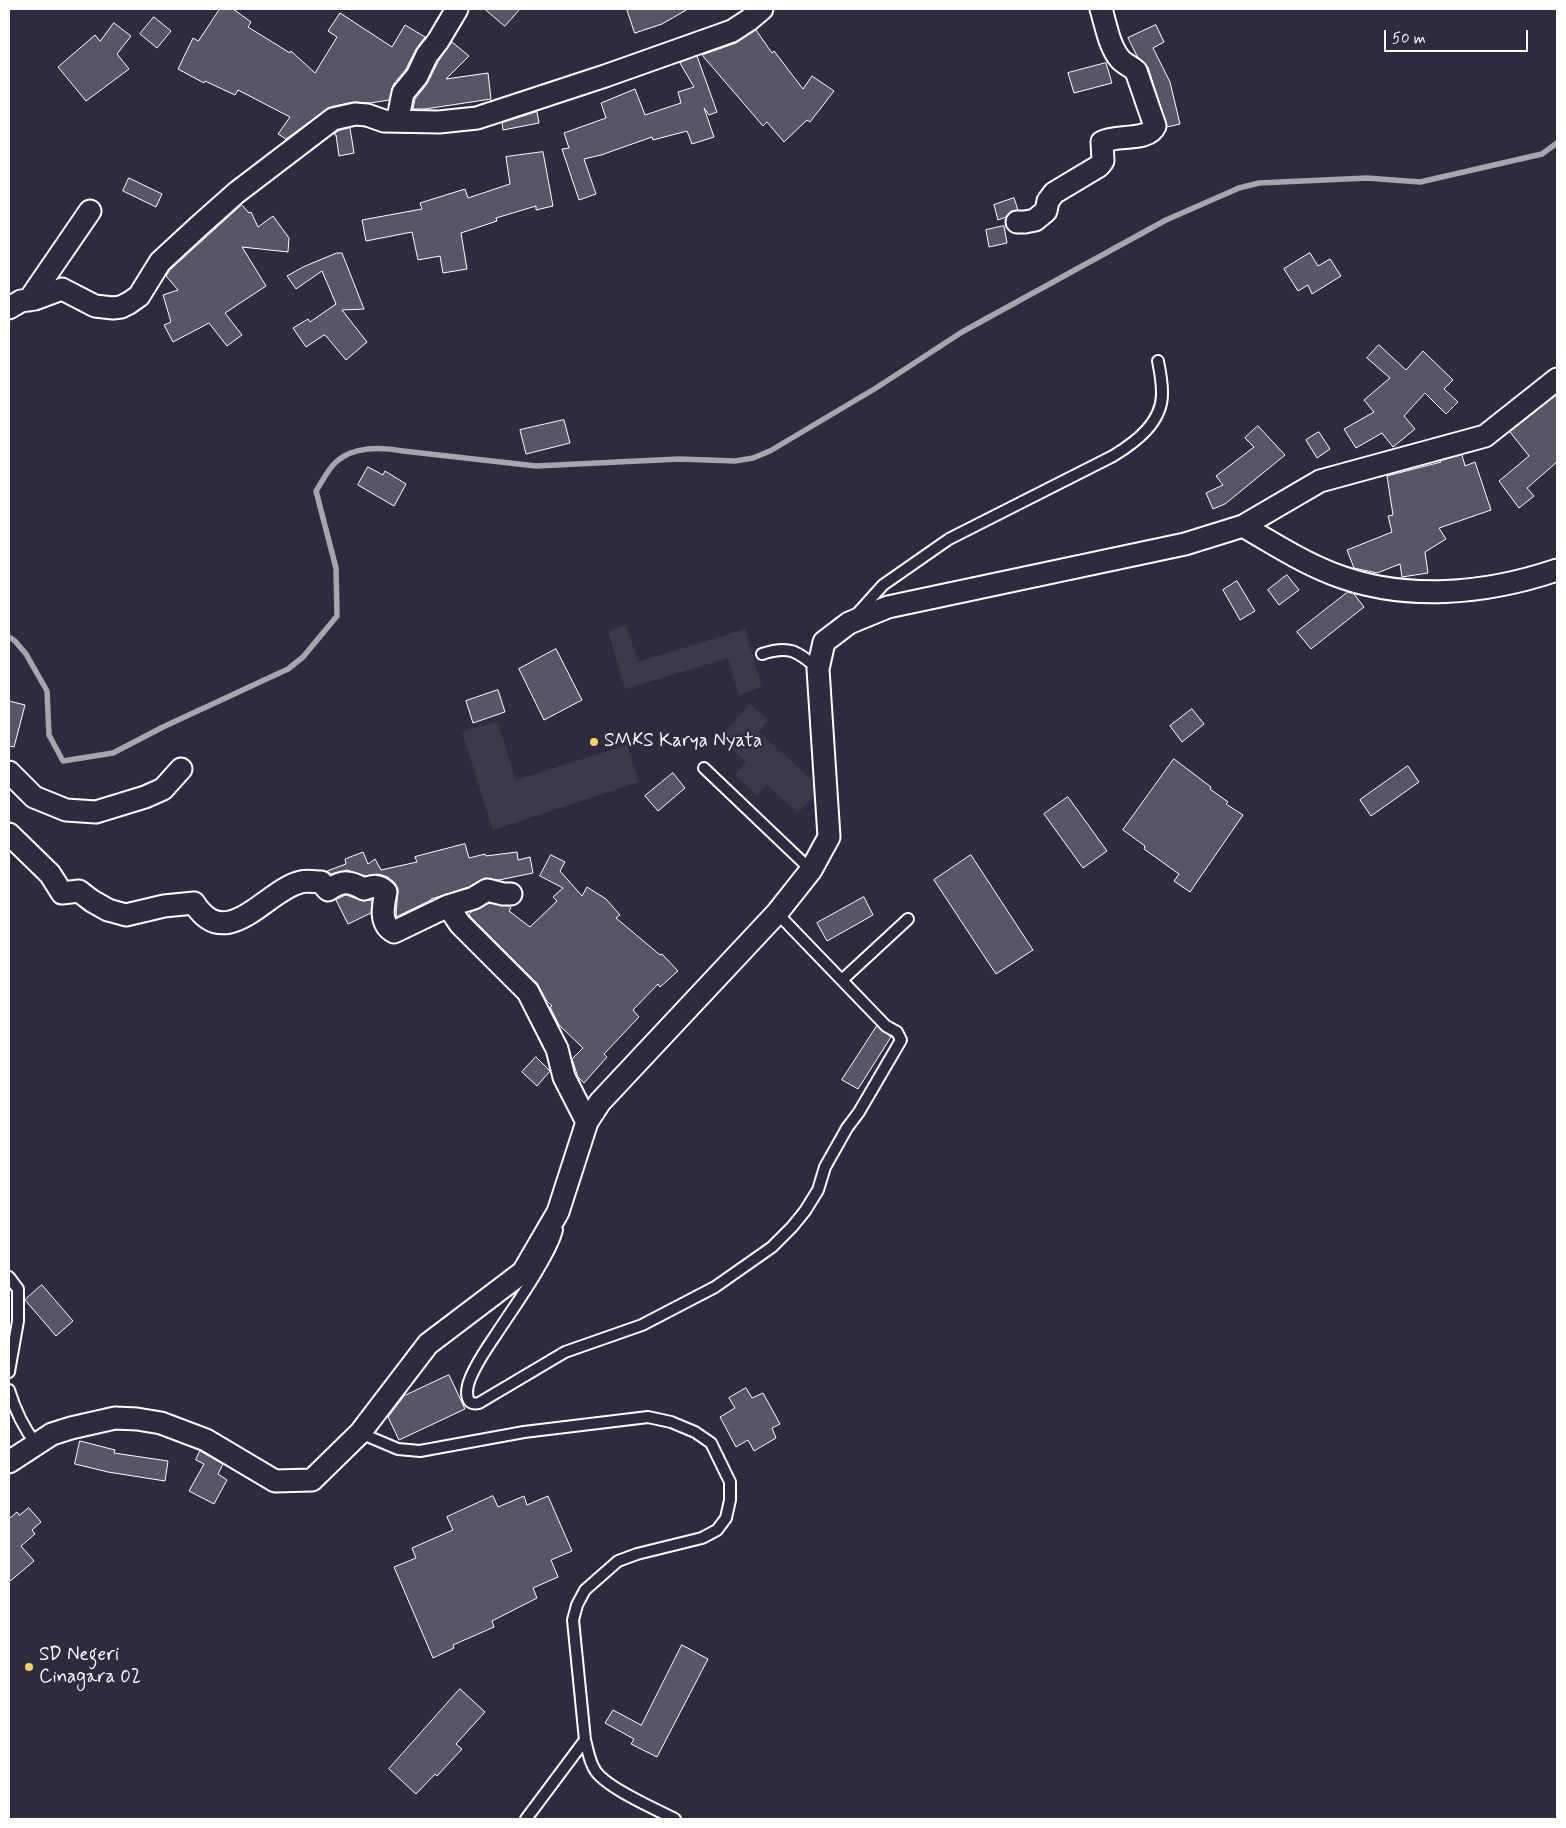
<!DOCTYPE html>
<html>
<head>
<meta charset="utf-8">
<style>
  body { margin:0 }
  #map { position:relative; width:1566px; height:1828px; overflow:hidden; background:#2f2a3d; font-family:Mynerve,sans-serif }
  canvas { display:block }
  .frame { position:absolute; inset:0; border:10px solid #fff; pointer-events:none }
  .scale { position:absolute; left:1384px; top:30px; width:144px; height:22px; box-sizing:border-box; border:2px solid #fff; border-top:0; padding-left:6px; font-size:15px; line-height:18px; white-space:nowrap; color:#fff; -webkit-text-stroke:4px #2f2a3d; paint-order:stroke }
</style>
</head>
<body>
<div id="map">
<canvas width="1566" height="1828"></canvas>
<div class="frame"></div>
<div class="scale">50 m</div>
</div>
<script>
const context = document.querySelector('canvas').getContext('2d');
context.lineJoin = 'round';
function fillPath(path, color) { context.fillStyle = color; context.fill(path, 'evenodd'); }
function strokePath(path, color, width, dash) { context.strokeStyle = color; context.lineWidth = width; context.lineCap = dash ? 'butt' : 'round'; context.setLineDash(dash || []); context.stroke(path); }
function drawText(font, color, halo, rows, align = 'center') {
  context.font = font + ' Mynerve,sans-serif'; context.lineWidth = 5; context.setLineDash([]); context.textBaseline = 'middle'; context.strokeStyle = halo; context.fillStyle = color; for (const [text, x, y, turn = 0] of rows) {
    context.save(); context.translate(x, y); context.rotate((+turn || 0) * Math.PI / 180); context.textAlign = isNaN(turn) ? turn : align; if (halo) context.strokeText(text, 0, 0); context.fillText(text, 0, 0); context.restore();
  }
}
const built = new Path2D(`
  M 626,625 L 638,662 L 745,629 L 762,687 L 739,695 L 728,658 L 625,689 L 608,631 Z
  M 750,704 L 768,720 L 759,732 L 821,788 L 798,813 L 767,785 L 757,796 L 735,775 L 746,762 L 719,738 Z
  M 497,721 L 516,780 L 627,745 L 639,782 L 493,830 L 462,732 Z`);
const stream = new Path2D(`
  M 9,637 L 15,641 L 26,654 L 47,691 L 49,735 L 63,761 L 113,753 L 163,727 L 288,669 L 303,657 L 337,616 L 336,568 L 316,491 C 322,482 328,469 336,462 C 353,446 382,447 403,451 L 536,466 L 679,459 L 735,461 L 753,458 L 770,451 L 876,388 L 962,332 L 1166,220 L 1239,188 L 1259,183 L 1367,178 L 1420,182 L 1542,154 L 1557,143`);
const building = new Path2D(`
  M 220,9 L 233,9 L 251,22 L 248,27 L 290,53 L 291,51 L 315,73 L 337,37 L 328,31 L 340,13 L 392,47 L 405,25 L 425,37 L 416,49 L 406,69 L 393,85 L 389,100 L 370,103 L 353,102 L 330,107 L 286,139 L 278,134 L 290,117 L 238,90 L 235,95 L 205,81 L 204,83 L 178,69 L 193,38 L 198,41 Z
  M 485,9 L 520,9 L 505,26 Z
  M 627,9 L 688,9 L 662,24 L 635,33 Z
  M 154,17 L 171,31 L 157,48 L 140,34 Z
  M 114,23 L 131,36 L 117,54 L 129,69 L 86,101 L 58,67 L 95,35 L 100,41 Z
  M 1156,25 L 1164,42 L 1153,48 L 1170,82 L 1180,124 L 1167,127 L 1148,67 L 1137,56 L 1128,38 Z
  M 756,30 L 772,53 L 774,51 L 803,89 L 812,76 L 834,91 L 810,122 L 807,120 L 784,142 L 767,122 L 763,126 L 702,55 L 736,43 Z
  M 452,42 L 469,56 L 446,79 L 488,73 L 491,99 L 425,109 L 413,109 L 415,99 L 427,84 L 438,62 Z
  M 697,56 L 717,112 L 709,115 L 704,108 L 714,137 L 692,144 L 687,131 L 653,140 L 652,137 L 601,155 L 584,159 L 596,194 L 579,200 L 562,149 L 569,148 L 564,133 L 606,118 L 601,103 L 635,89 L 645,115 L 681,103 L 678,92 L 694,87 L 680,63 Z
  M 1106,63 L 1112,83 L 1074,93 L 1068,73 Z
  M 537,112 L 539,123 L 503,130 L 502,123 Z
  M 350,128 L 354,153 L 339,156 L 336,135 L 334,134 L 338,131 Z
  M 543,152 L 553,206 L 536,210 L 536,206 L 496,218 L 497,221 L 461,233 L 467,269 L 443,273 L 440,256 L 418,260 L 412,232 L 366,241 L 362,220 L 422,209 L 420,203 L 465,189 L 468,198 L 510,184 L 506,157 Z
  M 129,178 L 162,194 L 156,207 L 123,191 Z
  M 1014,198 L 1018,210 L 1011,211 L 1006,217 L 998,220 L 994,205 Z
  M 242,205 L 249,213 L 251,212 L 258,227 L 273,216 L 289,238 L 288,252 L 242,247 L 266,286 L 225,313 L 242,335 L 227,346 L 209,323 L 173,342 L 164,325 L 171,322 L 163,295 L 178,290 L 166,276 L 170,270 Z
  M 1004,226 L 1007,243 L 989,247 L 986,230 Z
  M 337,253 L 342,253 L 364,309 L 342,310 L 367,342 L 346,360 L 326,336 L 324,335 L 306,347 L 293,328 L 308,319 L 310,322 L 336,304 L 322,271 L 296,289 L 287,276 L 303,267 Z
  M 1310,253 L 1318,266 L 1330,259 L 1341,276 L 1312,294 L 1308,285 L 1298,291 L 1284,269 Z
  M 1379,345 L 1406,370 L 1423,351 L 1453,380 L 1444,389 L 1458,402 L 1446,414 L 1425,393 L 1404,416 L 1415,429 L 1393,447 L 1382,433 L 1356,448 L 1344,429 L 1374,412 L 1364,400 L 1390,378 L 1367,358 Z
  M 1557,395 L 1557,462 L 1527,488 L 1534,496 L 1519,508 L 1499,481 L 1529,456 L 1510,432 Z
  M 564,420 L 570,443 L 526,454 L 520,430 Z
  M 1258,426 L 1285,455 L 1225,504 L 1213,509 L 1206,493 L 1223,485 L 1216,476 L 1254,447 L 1245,438 Z
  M 1319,432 L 1330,449 L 1317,458 L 1306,440 Z
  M 1462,455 L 1465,466 L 1475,462 L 1491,510 L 1439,528 L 1446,539 L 1425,552 L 1428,573 L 1402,577 L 1400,564 L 1377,573 L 1354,568 L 1347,550 L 1392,532 L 1388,516 L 1393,515 L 1387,476 L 1441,462 L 1440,461 Z
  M 368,467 L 383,475 L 385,471 L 406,484 L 394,506 L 358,485 Z
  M 1287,575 L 1299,590 L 1279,605 L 1268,590 Z
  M 1237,581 L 1255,611 L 1240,620 L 1223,590 Z
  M 1348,592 L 1354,594 L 1364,607 L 1311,649 L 1297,632 Z
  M 556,649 L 582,700 L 544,720 L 519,669 Z
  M 498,690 L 505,712 L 473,723 L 466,701 Z
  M 9,701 L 25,705 L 14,747 L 9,746 Z
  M 1192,709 L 1204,724 L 1182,742 L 1170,726 Z
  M 1174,759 L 1211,787 L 1210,789 L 1228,802 L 1226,804 L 1243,815 L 1190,892 L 1174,881 L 1179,874 L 1144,849 L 1145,846 L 1123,830 Z
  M 1408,766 L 1419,782 L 1371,816 L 1360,800 Z
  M 673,773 L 685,788 L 658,811 L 645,796 Z
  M 1068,797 L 1107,851 L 1083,868 L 1044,814 Z
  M 465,844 L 469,858 L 485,854 L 486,856 L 517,852 L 518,860 L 530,857 L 533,873 L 499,880 L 485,878 L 469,887 L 431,899 L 431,900 L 396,917 L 398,889 L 395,883 L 388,877 L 378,874 L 365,876 L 347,870 L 331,874 L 327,871 L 346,864 L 345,859 L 363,852 L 368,864 L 375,859 L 381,870 L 417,862 L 415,857 Z
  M 551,855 L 565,862 L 560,871 L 582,896 L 587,887 L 606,899 L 620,915 L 616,918 L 660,955 L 662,954 L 678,971 L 660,987 L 658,984 L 633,1010 L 639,1017 L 604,1054 L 607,1057 L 584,1083 L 578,1077 L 572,1059 L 583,1048 L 559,1025 L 550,1007 L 552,1006 L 546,1000 L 537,983 L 469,915 L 471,912 L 489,903 L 509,906 L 511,908 L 509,911 L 530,927 L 557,901 L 553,897 L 563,888 L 540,876 Z
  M 971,855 L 1033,950 L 996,974 L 934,880 Z
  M 346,895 L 363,901 L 372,900 L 371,913 L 348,924 L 336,900 Z
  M 864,897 L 873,915 L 827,941 L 817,923 Z
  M 877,1026 L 891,1037 L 858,1089 L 842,1080 Z
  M 536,1057 L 550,1071 L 537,1086 L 522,1072 Z
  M 42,1285 L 73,1321 L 56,1336 L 25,1300 Z
  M 449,1375 L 465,1409 L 399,1440 L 388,1417 L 404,1396 Z
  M 746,1388 L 752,1398 L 763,1393 L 780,1424 L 772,1428 L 776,1438 L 754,1451 L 748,1440 L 736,1447 L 720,1417 L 735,1408 L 729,1398 Z
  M 80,1441 L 115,1450 L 114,1453 L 168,1461 L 165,1481 L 108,1472 L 75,1464 Z
  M 200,1451 L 223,1464 L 218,1474 L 227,1480 L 214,1504 L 189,1491 L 204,1464 L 196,1460 Z
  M 493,1496 L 498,1507 L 524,1496 L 527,1505 L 548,1496 L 572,1551 L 551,1560 L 558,1577 L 533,1588 L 537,1598 L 492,1621 L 494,1627 L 453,1645 L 454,1648 L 433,1658 L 394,1567 L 416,1558 L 412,1548 L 453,1530 L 447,1517 Z
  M 29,1508 L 41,1522 L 32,1530 L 35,1534 L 21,1546 L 34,1561 L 9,1582 L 9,1519 L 17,1512 L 19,1515 Z
  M 682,1645 L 708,1659 L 657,1757 L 631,1744 L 634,1739 L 605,1723 L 613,1710 L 641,1725 Z
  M 460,1689 L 485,1712 L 456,1744 L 462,1749 L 437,1776 L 435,1774 L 416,1794 L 389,1769 Z`);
const lane = new Path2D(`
  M 856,615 L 883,585 L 949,539 L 1113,456 C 1136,442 1163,422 1162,392 C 1162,382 1160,371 1158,361
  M 762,654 C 789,645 798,651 818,669
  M 704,768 L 811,870
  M 842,980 L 908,919
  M 557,1230 C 554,1243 546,1256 539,1268 C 526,1291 510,1313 495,1336 C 486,1349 476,1364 470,1379 C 466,1389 464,1407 479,1403 L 565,1352 L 642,1325 L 715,1287 L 772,1247 L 792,1227 L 805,1211 L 818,1190 L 825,1167 L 847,1128 L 859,1112 L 901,1040 L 897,1032 L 886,1026 L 777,913
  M 9,1277 L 18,1289 L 18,1321 L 9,1372
  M 9,1390 C 15,1410 23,1427 36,1444
  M 360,1433 L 398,1449 L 420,1451 L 524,1432 L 648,1417 L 671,1422 L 695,1432 L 711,1443 L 730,1482 L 730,1500 L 726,1518 L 717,1530 L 702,1538 L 637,1554 L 618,1561 L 585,1590 L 577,1605 L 573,1620 L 585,1740 C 588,1750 589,1761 595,1770 C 605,1787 655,1809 675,1819
  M 526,1819 L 585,1740`);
const street = new Path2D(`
  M 400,120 L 399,113 L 403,93 L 417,76 L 427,55 L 438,41 L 457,9
  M 1017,222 L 1025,222 L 1035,220 L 1046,211 L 1048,201 L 1054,193 L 1099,166 L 1103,161 L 1102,142 C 1117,134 1148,142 1155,126 L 1136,71 C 1131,66 1124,64 1120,59 C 1109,46 1106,25 1101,9
  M 29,300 L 90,211
  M 9,308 L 21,301 L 35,299 L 62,289 L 95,306 L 113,308 L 121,307 L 129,303 L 139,296 L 160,262 L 199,226 L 236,193 L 333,119 L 355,114 L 367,115 L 384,121 L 439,122 L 477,118 L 605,76 L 732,31 L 749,20 L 762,9
  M 1243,526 C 1272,543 1302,562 1333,574 C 1405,602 1486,594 1557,570
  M 9,772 L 34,797 L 66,810 L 96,812 L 145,797 L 163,789 L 181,769
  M 9,834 L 50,874 L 62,893 L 79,891 L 92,901 L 108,910 L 126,915 L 164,906 L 194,903 C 227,955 267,889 301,882 C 307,880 315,882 321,882 L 328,890 C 343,880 349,881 364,889 C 373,886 379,884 386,892 C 383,906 379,924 394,932 L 448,906 L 460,924 L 528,992 L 557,1049 L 564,1077 L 587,1122
  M 448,906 L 474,898 L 487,890 L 503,894 L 511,894
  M 9,1462 L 52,1434 L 71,1428 L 115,1418 L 137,1419 L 161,1423 L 206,1440 L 275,1481 L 312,1480 L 360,1433 L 428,1344 L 523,1272 L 558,1212 L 587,1122 L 600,1102 L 777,913 L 811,870 L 829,837 L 818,669 L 824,642 L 849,623 L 888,607 L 1185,544 L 1243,526 L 1320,481 L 1485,436 L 1557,379`);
const markers = [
  [594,742,5,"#ffd166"],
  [29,1667,5,"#ffd166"]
];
const poiNames = [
  ["SMKS Karya Nyata",604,742],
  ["SD Negeri",39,1656],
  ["Cinagara 02",39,1678]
];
fillPath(built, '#3c3749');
strokePath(stream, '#a7a6ad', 5.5);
fillPath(building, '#595564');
strokePath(building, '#fff', 1);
strokePath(lane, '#fff', 14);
strokePath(street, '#fff', 25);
strokePath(lane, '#2f2a3d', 10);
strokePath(street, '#2f2a3d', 21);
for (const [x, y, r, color] of markers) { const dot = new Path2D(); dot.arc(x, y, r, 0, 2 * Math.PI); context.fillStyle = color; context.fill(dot); strokePath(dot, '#2f2a3d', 2); }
drawText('19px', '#fff', '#2f2a3d', poiNames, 'left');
</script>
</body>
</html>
